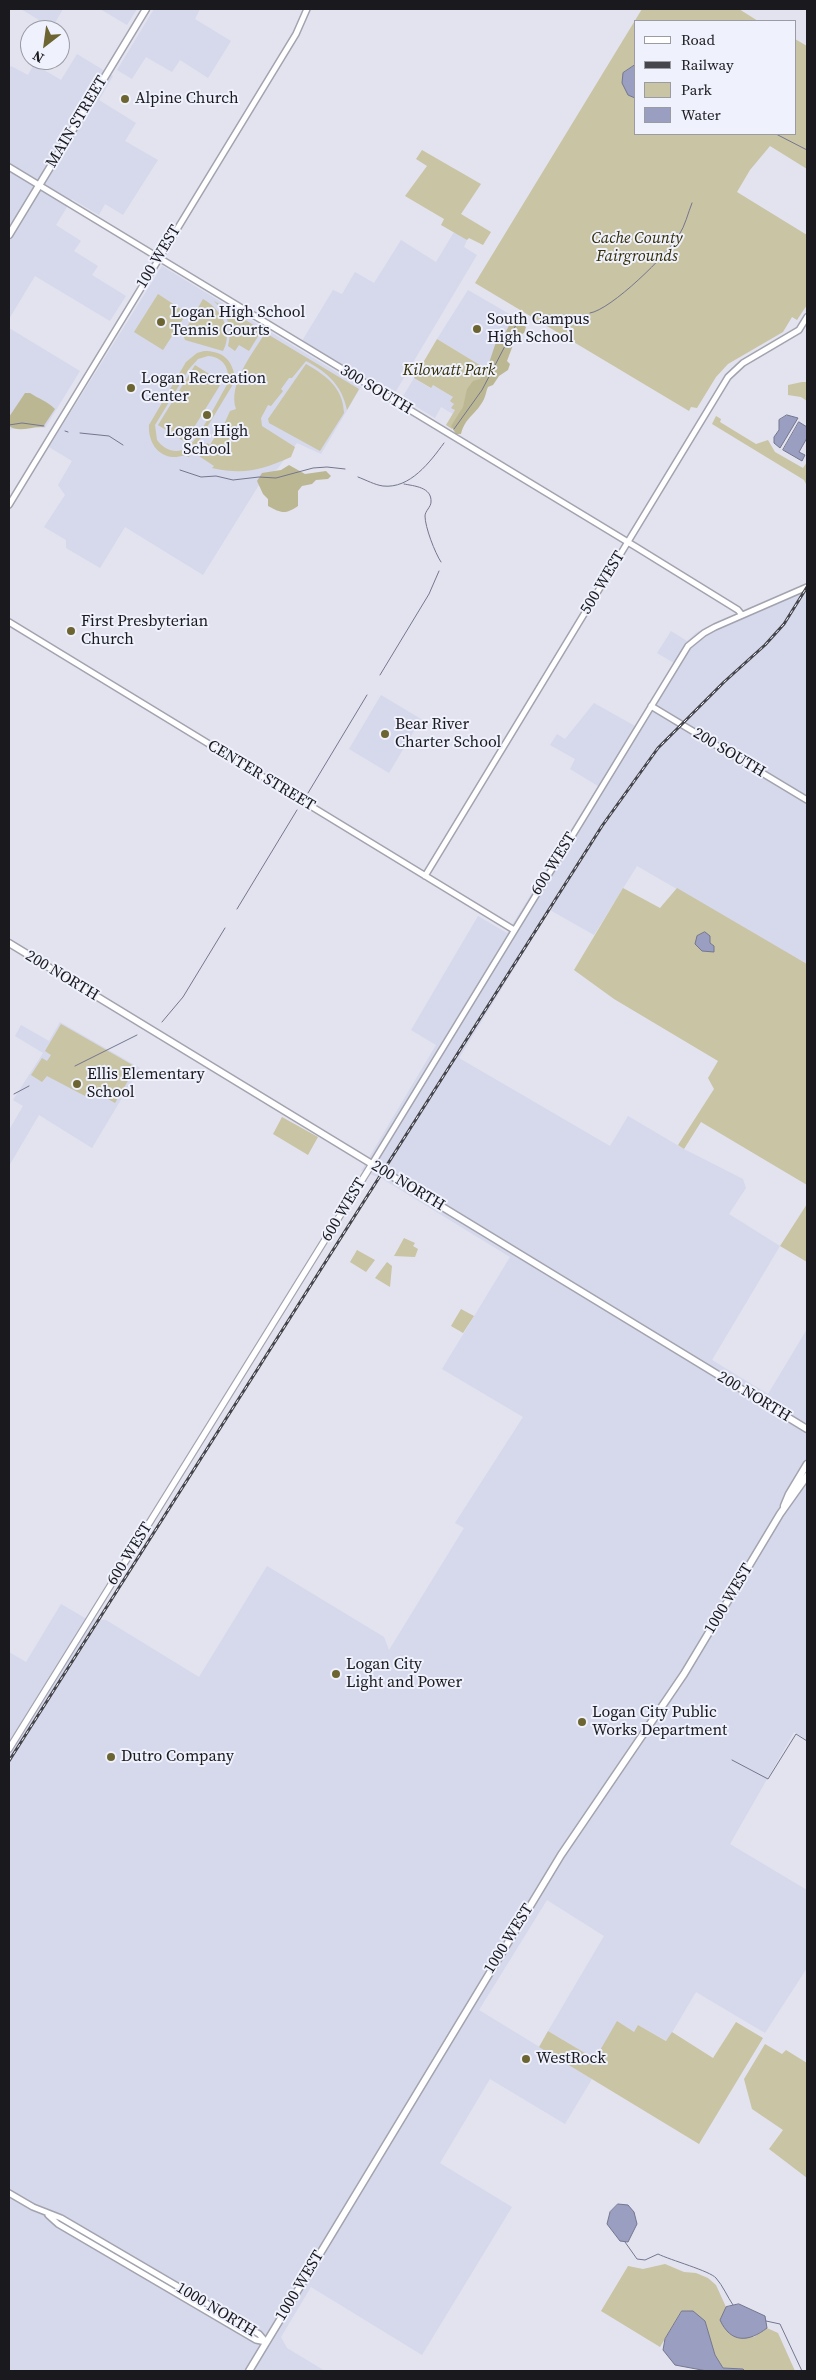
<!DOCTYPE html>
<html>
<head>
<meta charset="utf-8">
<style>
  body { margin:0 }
  #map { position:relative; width:816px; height:2380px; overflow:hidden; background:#e2e3ef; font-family:"Source Serif 4",serif }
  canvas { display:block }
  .frame { position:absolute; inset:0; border:10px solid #1a1a1e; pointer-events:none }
  .legend { position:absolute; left:634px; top:20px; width:162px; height:115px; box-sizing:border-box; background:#eff1fc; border:1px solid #9a9ba3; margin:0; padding:6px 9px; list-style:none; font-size:15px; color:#1a1a1e }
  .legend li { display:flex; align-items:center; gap:10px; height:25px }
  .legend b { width:25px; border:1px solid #9a9ba3 }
  .north { position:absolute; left:20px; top:20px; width:50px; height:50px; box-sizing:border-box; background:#eff1fc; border:1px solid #9a9ba3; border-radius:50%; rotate:210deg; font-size:14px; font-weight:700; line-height:20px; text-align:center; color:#1a1a1e }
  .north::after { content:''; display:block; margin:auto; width:18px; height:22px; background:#6c6531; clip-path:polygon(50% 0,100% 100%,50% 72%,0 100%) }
</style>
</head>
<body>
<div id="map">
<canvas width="816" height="2380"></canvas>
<div class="frame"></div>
<ul class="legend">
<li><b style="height:6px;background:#fff"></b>Road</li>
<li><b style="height:6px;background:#45454b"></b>Railway</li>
<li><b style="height:14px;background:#c8c4a4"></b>Park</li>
<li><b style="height:14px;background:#9a9ec0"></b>Water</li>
</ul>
<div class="north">N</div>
</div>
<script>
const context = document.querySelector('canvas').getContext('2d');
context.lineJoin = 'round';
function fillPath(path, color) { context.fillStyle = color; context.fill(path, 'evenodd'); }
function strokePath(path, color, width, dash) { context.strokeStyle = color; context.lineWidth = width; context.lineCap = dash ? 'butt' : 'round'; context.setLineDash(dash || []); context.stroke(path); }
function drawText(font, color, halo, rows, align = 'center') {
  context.font = font + ' "Source Serif 4",serif'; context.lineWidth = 4; context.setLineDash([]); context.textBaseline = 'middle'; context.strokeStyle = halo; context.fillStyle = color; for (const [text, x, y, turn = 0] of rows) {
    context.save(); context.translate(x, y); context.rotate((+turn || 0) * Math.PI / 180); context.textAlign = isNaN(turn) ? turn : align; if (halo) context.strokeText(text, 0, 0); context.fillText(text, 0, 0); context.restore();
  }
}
const built = new Path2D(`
  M 21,9 L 63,9 L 52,28 Z
  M 100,9 L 137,9 L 127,25 Z
  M 154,9 L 200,9 L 195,19 L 231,41 L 208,78 L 180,60 L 172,72 L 146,57 L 132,79 L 117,70 Z
  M 77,54 L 113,76 L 99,100 L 136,123 L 125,141 L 158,160 L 123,215 L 105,204 L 99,215 L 72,199 L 56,225 L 81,241 L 74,251 L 98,266 L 92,275 L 126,296 L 110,321 L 35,276 L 9,319 L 9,69 L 11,66 L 28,75 L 34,64 L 61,80 Z
  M 454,232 L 467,240 L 464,247 L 477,255 L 393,396 L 302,341 L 333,290 L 342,294 L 355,272 L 374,283 L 401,240 L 436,262 Z
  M 162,266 L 361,387 L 321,454 L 297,443 L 278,468 L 259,485 L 203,575 L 125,527 L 100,568 L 66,548 L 66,540 L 44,527 L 65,495 L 58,485 L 72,461 L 49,447 Z
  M 468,290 L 518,319 L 488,370 L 437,339 Z
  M 9,328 L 80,371 L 45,428 L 25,427 L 9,430 Z
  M 414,378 L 430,388 L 433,385 L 453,397 L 455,410 L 453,414 L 441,407 L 435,418 L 402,398 Z
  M 807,583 L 807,964 L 637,866 L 594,935 L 550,910 L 459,1058 L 610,1146 L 628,1116 L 684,1149 L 743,1179 L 746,1188 L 729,1214 L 780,1246 L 712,1360 L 768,1394 L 807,1329 L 807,1740 L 794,1732 L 730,1844 L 807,1890 L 807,1968 L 765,2033 L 696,1992 L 667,2041 L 638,2025 L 634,2032 L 595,2059 L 548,2031 L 604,1936 L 547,1900 L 479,2010 L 592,2079 L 565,2124 L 490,2079 L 440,2163 L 512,2207 L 422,2355 L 311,2287 L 281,2337 L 287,2348 L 325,2371 L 9,2371 L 9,1652 L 26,1662 L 61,1604 L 85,1618 L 106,1620 L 199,1677 L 267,1566 L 384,1637 L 389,1650 L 464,1528 L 455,1523 L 523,1417 L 442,1369 L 510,1257 L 381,1178 L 361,1171 L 436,1045 L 411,1030 L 478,916 L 507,933 L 598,786 L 570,769 L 575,759 L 550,745 L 557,734 L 565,739 L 594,703 L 635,726 L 674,663 L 657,653 L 671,631 L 687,641 L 697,632 Z
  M 381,695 L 421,719 L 389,773 L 349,749 Z
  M 60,1022 L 140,1068 L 92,1148 L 39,1115 L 9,1166 L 9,1130 L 23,1106 L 13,1100 L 43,1053 L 15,1036 L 21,1025 L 49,1041 Z`);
const green = new Path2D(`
  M 642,9 L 739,9 L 758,21 L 635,21 L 635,134 L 795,134 L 795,39 L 807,46 L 807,169 L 770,146 L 750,170 L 737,192 L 807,235 L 807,305 L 797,320 L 792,317 L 783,332 L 728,364 L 716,377 L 697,408 L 691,407 L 689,411 L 475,283 Z
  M 422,150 L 481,184 L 461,214 L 491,232 L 483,245 L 469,238 L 467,240 L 441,225 L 444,219 L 405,196 L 427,166 L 416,159 Z
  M 158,294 L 187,313 L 163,350 L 134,332 Z
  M 203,299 C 221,309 234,331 223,351 L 185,340 L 183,334 Z
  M 214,301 L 262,330 L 249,351 L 239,345 L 235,351 L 228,346 C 233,327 227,314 214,301 Z
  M 264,335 L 268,337 L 269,335 L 359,389 L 347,410 C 342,385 327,372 306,361 L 292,378 L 289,378 L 281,389 L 283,391 L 271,406 L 268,405 L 261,418 L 262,426 L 295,447 L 291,457 C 261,470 245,475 212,468 L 214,466 L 199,456 L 207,443 L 210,445 L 220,428 L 222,429 L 230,411 L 236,409 C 228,385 251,355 264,335 Z
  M 437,339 L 488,370 L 452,429 L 446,425 L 455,410 L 451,408 L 454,404 L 450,401 L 453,397 L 433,385 L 431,388 L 414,378 Z
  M 204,351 C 220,351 230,357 234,373 L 238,376 L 189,457 C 183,454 180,457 173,457 C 157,456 148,441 149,425 L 186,362 L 197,353 ZM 208,356 C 223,357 230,368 228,383 C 219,398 200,437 188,447 C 177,455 164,450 157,440 L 155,425 L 189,369 L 198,359 Z
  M 306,364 C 327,376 343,388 344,413 L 320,451 L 269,423 L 268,419 Z
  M 195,365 L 222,382 L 185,442 L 158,425 Z
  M 802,382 L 807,382 L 807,401 L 801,397 L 788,395 L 788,385 Z
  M 716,416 L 721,419 L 720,422 L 756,444 L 768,440 L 775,452 L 803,468 L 807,462 L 807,486 L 804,480 L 712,424 Z
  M 623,888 L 660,908 L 677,888 L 807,964 L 807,1185 L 701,1122 L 684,1149 L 678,1145 L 714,1089 L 708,1078 L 718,1061 L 614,999 L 574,970 Z
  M 61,1024 L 136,1067 L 115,1103 L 89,1088 L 85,1096 L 47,1076 L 42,1082 L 31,1075 L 42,1058 L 47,1061 L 51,1055 L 45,1051 Z
  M 282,1117 L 318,1137 L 308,1155 L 273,1134 Z
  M 807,1204 L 807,1262 L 780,1246 Z
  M 404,1238 L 415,1243 L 413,1246 L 418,1249 L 415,1257 L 394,1256 Z
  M 357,1250 L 375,1260 L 366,1272 L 350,1262 Z
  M 387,1262 L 392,1266 L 390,1287 L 375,1278 Z
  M 461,1309 L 474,1316 L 463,1333 L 451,1326 Z
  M 617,2021 L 634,2032 L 638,2025 L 666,2041 L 672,2032 L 713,2058 L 736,2022 L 763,2038 L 699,2144 L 539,2047 L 548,2031 L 595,2059 Z
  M 765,2044 L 782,2054 L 786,2050 L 807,2063 L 807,2178 L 769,2149 L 783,2130 L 752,2109 L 744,2079 Z
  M 665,2264 L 684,2272 L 696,2273 L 708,2278 L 716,2285 L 726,2307 L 720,2320 L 754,2337 L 767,2328 L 778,2333 L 795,2371 L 745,2371 L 743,2369 L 723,2368 L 715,2355 L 705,2321 L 682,2311 L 660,2347 L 601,2311 L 628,2266 L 643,2269 Z`);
const forest = new Path2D(`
  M 516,320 L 526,327 L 524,333 L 516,337 L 507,361 L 510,364 L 508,370 L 499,376 L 493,385 L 488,387 C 486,391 486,395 484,399 C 477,414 465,417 461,434 L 456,434 L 451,426 L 463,407 L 467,389 L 473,381 L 480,379 L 488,366 L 498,336 L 504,335 L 511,322 Z
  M 25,393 L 30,393 C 39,399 47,401 55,409 L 43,427 C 32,426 19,433 9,426 L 9,417 Z
  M 289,465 L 305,474 L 326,471 L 331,476 L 328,479 L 316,480 L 312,484 L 302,486 L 298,491 L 298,506 C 285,515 281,513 268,506 L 268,499 L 263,494 L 257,481 L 262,473 L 281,470 Z`);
const water = new Path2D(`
  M 635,65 L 635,98 L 628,95 L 622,83 L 623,73 Z
  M 787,415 L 798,418 L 780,448 L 774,443 L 774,437 L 779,430 L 779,420 Z
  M 799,422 L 807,427 L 807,438 L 799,452 L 805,455 L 802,461 L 783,450 Z
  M 705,932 L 710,936 L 710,943 L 714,946 L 714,952 L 702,951 L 695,944 L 697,936 Z
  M 618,2204 L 628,2205 L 634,2212 L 637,2224 L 628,2242 L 620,2241 L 607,2224 L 610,2212 Z
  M 739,2304 L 765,2316 L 767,2328 C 749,2342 731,2344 720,2320 L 726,2307 Z
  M 682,2311 L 693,2311 L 705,2321 L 715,2355 L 723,2368 L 743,2369 L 745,2371 L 707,2371 L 675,2365 L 663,2350 L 665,2339 Z`);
const stream = new Path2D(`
  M 776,134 L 807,150
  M 590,313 C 611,310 668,254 679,235 C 685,226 688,213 692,203
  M 9,425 L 22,423 L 44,426
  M 454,429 L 482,390 L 516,325
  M 65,431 L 68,432
  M 80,433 L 109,436 L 123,445
  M 180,470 L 201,477 L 216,476 L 233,480 L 259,477 L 276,478 L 313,468 L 327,467 L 345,469
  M 358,477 C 366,480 375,485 383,486 C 410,489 430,462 444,443
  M 404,484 C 414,486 432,487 431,502 C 431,507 425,511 425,516 C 425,527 435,553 441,562
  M 380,675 L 429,594 L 439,571
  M 308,793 L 367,695
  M 237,909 L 297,810
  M 162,1022 L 183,997 L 225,928
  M 75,1066 L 137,1035
  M 14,1094 L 29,1086
  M 732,1760 L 768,1779 L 796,1734 L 807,1741
  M 625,2242 L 637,2259 L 645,2260 L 658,2254 C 670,2260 710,2271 716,2278 C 723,2286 727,2296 733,2305
  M 766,2321 L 780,2324 L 802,2371`);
const tertiary = new Path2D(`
  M 9,167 L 636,547 L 738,610 L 742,615
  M 9,505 L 296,34 L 307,9
  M 9,622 L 514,930
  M 651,706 L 807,800
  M 425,876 L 728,377 L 743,363 L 799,330 L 807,317
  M 372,1164 L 688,646 L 704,633 L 715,627 L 807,587
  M 9,2193 L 33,2207 L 61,2218 L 259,2334 L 266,2342
  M 48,2215 L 58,2224 L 256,2340 L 266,2342`);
const secondary = new Path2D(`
  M 9,1749 L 372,1164`);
const primary = new Path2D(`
  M 784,1506 L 789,1494 L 807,1464
  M 249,2371 L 561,1855 L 684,1674 L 780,1514 L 807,1476`);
const trunk = new Path2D(`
  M 9,235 L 146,9
  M 9,943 L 807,1429`);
const rail = new Path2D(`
  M 9,1761 L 602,826 L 658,748 L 724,682 L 765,645 L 784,624 L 807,587`);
const markers = [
  [125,99,5,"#6c6531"],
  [161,322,5,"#6c6531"],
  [477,329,5,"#6c6531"],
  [131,388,5,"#6c6531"],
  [207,415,5,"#6c6531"],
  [71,631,5,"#6c6531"],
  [385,734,5,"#6c6531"],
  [77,1084,5,"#6c6531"],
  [336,1674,5,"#6c6531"],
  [582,1722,5,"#6c6531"],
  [111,1757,5,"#6c6531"],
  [526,2059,5,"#6c6531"]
];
const poiNames = [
  ["Alpine Church",135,99],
  ["Logan High School",171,313],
  ["Tennis Courts",171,331],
  ["South Campus",487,320],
  ["High School",487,338],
  ["Logan Recreation",141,379],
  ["Center",141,397],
  ["Logan High",207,432,"center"],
  ["School",207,450,"center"],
  ["First Presbyterian",81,622],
  ["Church",81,640],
  ["Bear River",395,725],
  ["Charter School",395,743],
  ["Ellis Elementary",87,1075],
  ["School",87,1093],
  ["Logan City",346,1665],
  ["Light and Power",346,1683],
  ["Logan City Public",592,1713],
  ["Works Department",592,1731],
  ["Dutro Company",121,1757],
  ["WestRock",536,2059]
];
const streetNames = [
  ["MAIN STREET",77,122,-59],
  ["100 WEST",159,257,-59],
  ["300 SOUTH",376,390,31],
  ["500 WEST",603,583,-59],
  ["200 SOUTH",729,753,31],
  ["CENTER STREET",261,776,31],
  ["600 WEST",554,864,-58],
  ["200 NORTH",62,976,31],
  ["200 NORTH",408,1186,31],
  ["600 WEST",344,1210,-59],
  ["200 NORTH",754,1397,31],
  ["600 WEST",130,1554,-58],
  ["1000 WEST",729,1599,-59],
  ["1000 WEST",509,1939,-58],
  ["1000 WEST",300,2286,-59],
  ["1000 NORTH",216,2310,31]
];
const parkNames = [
  ["Cache County",637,239],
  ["Fairgrounds",637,257],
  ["Kilowatt Park",449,371]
];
fillPath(built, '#d6d8eb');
fillPath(green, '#c8c4a4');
fillPath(forest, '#bcb793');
fillPath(water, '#9a9ec0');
strokePath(water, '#74768f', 1);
strokePath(stream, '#74768f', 1);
strokePath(tertiary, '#a2a3ae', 8);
strokePath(secondary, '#a2a3ae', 8);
strokePath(primary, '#a2a3ae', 9);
strokePath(trunk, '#a2a3ae', 9);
strokePath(tertiary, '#fff', 5);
strokePath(secondary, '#fff', 5.5);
strokePath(primary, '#fff', 6);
strokePath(trunk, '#fff', 6);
strokePath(rail, '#45454b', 3);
strokePath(rail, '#eff1fc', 1, [4]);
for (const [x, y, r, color] of markers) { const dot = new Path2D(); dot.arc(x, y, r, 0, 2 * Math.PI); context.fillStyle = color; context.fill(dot); strokePath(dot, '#eff1fc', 2); }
drawText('16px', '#1a1a1e', '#eff1fc', poiNames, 'left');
drawText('16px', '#1a1a1e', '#eff1fc', streetNames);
drawText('italic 16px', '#322c00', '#eff1fc', parkNames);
</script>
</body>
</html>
